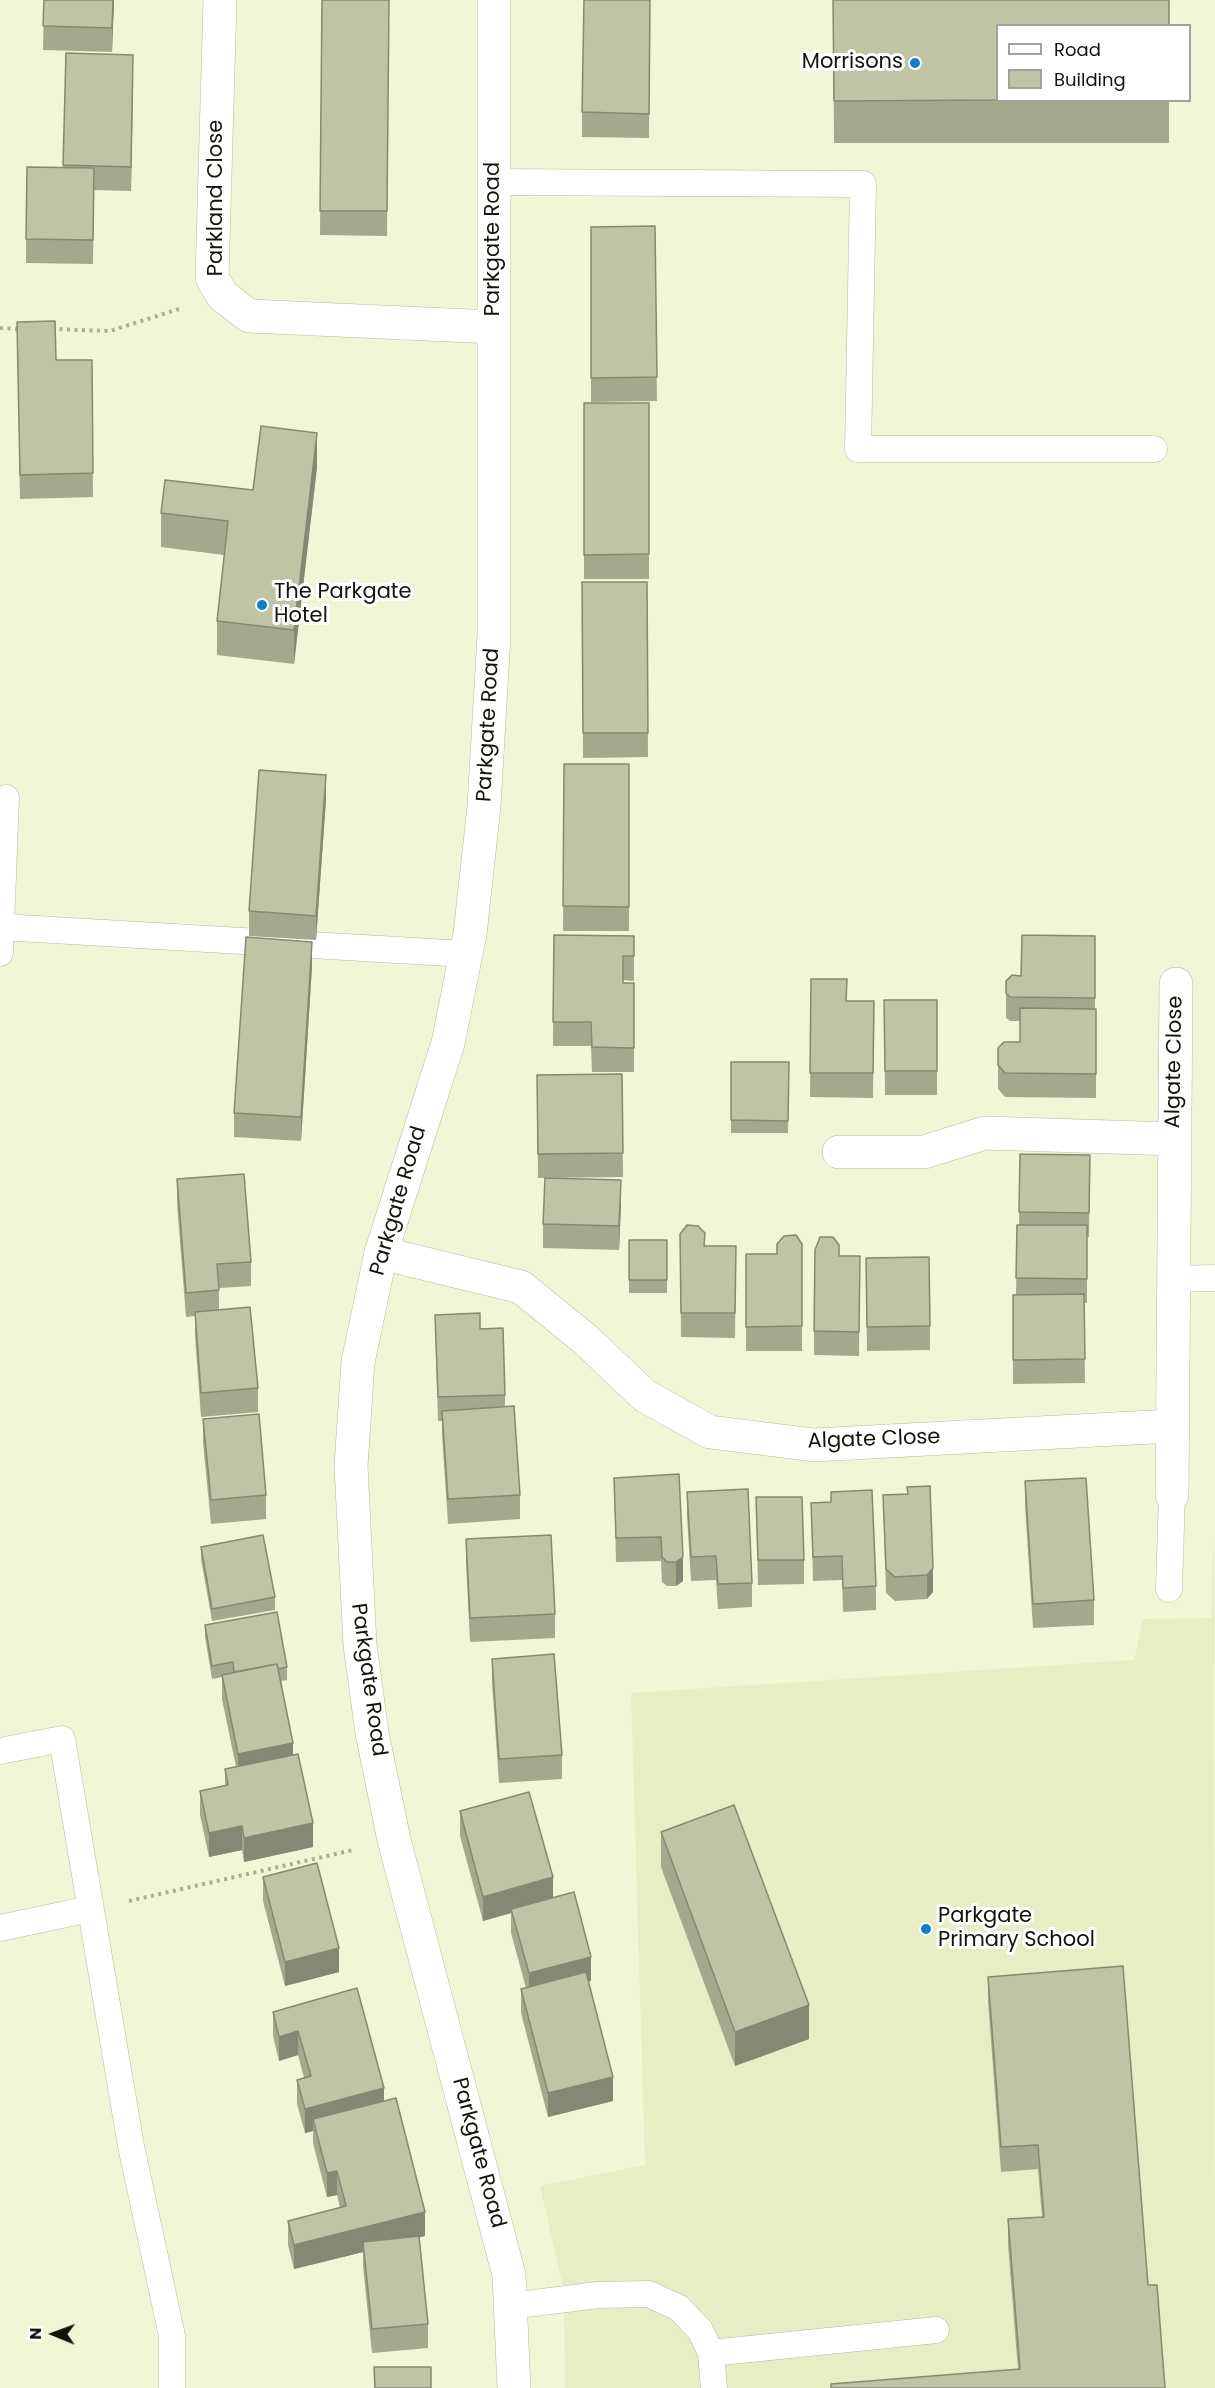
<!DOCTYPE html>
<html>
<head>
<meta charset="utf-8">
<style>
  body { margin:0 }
  #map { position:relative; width:1215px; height:2388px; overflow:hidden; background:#f2f6d6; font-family:Poppins,sans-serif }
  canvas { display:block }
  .legend { position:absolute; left:996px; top:24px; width:195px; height:78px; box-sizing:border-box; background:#fff; border:2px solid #a1a19d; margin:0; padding:8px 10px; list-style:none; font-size:18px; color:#131409 }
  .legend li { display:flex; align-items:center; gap:12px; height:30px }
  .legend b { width:30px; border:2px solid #a1a19d }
  .north { position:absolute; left:24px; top:2304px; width:60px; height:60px; -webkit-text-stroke:4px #fff; paint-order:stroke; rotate:271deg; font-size:16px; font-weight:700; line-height:24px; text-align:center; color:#131409 }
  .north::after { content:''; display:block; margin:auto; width:21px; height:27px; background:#131409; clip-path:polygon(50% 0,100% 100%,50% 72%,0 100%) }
</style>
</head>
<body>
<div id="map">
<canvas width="1215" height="2388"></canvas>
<ul class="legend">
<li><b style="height:8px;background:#fff"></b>Road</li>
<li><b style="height:16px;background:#c0c3a4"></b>Building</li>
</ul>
<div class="north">N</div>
</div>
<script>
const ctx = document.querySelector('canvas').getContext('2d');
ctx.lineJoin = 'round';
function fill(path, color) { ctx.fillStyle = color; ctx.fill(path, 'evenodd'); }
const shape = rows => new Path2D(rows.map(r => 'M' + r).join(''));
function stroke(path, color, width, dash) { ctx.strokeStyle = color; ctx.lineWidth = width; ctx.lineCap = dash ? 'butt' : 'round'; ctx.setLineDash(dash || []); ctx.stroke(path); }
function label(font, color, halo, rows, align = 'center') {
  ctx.font = font + ' Poppins,sans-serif'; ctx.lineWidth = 6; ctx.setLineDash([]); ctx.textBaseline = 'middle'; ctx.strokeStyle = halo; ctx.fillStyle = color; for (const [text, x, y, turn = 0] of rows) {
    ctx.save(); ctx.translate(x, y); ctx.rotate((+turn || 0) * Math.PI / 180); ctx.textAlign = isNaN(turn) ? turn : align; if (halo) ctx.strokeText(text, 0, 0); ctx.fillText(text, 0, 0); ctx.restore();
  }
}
fill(shape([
  [1214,1537,1215,2388,565,2388,564,2291,540,2186,645,2165,631,1693,1134,1660,1143,1619,1211,1618]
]), '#e8edc5');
const lane = shape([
  [494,182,863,184,858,449,1154,449],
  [1,927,466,954],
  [0,953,6,798],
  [1172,1279,1215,1278],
  [1169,1589,1172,1495],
  [0,1751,62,1739,131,2146,172,2336,172,2388],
  [0,1928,90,1909],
  [510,2306,598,2295,649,2294,679,2308,700,2330,711,2353,714,2388],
  [711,2353,936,2330]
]);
const street = shape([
  [220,0,212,278,222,295,249,316,493,327],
  [839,1152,924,1152,985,1133,1174,1139],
  [381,1253,521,1287,585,1339,645,1396,710,1432,814,1445,1171,1426],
  [1172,1495,1176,984]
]);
const secondary = shape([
  [494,0,494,635,484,806,470,934,448,1043,381,1253,358,1362,351,1466,360,1645,372,1733,394,1840,509,2275,514,2388]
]);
stroke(lane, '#b7ba9c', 27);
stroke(street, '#b7ba9c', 34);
stroke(secondary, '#b7ba9c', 34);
stroke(shape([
  [0,328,20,329],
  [52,329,110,331,182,308],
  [129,1901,353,1850]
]), '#abae95', 4, [3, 4.5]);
stroke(lane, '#fff', 26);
stroke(street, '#fff', 33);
stroke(secondary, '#fff', 33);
fill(shape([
  [44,0,114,0,112,52,43,50],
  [322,0,389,0,387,236,320,235],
  [650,0,649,138,582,137,582,112],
  [833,0,1169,100,1169,143,834,143],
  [66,53,133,79,131,191,94,190,93,264,26,263,26,239,63,167],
  [655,226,657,401,591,402,591,227],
  [17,322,56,360,92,360,93,497,20,499],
  [584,403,649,403,649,579,584,579],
  [317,467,294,664,217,655,217,621,224,555,161,547,161,513,253,490],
  [582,582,647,582,648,757,583,758],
  [564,764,629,764,629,931,563,931],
  [326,799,316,940,249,936,249,911],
  [554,935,634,936,634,981,623,980,623,983,634,983,634,1072,592,1072,591,1046,553,1046],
  [1095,936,1095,1009,1096,1009,1096,1098,1005,1097,998,1089,998,1048,1020,1042,1020,1021,1010,1021,1006,1018,1006,981,1021,976],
  [312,966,301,1141,234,1137,234,1113],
  [811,979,847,1001,874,1001,873,1098,810,1097],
  [884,1000,937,1000,937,1095,885,1095],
  [731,1062,789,1062,788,1133,731,1133],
  [622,1074,623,1177,538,1178,537,1075],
  [1020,1154,1090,1155,1089,1237,1087,1237,1087,1303,1084,1303,1085,1383,1013,1384,1013,1295,1016,1295,1017,1225,1019,1225],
  [177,1179,251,1262,251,1286,219,1288,219,1310,258,1388,258,1412,201,1417,195,1336,195,1316,186,1317,177,1203],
  [621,1205,619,1250,543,1248,543,1224],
  [680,1234,705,1246,736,1246,735,1338,681,1337],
  [629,1240,667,1240,667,1293,629,1293],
  [777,1244,802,1244,802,1351,746,1351,746,1254,777,1254],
  [839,1256,860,1256,859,1356,814,1355,814,1331],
  [866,1282,930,1326,930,1350,867,1351],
  [435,1315,480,1329,505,1395,505,1407,520,1495,520,1519,448,1524,442,1435,442,1421,438,1421],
  [203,1419,266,1495,266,1519,211,1524,203,1443],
  [679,1474,683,1581,676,1586,667,1586,662,1582,661,1561,616,1562,614,1478],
  [1025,1481,1094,1600,1094,1625,1033,1628,1025,1506],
  [907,1487,933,1592,927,1599,895,1601,886,1593,883,1495,907,1494],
  [687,1492,752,1583,752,1607,718,1609,716,1580,691,1581,687,1516],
  [831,1492,876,1586,876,1610,843,1612,842,1580,813,1581,811,1503,831,1502],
  [756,1497,804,1560,804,1584,758,1585],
  [466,1539,555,1614,555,1638,470,1642,466,1563],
  [201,1547,275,1597,275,1610,212,1621,201,1559],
  [205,1625,287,1667,287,1680,281,1681,293,1755,313,1847,244,1862,242,1850,209,1857,200,1815,200,1791,225,1785,225,1769,236,1767,222,1699,222,1677,212,1679,205,1637],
  [492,1659,562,1755,562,1779,499,1783,492,1683],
  [460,1811,553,1898,591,1981,588,1981,613,2101,548,2117,521,2013,521,1989,526,1988,511,1933,511,1913,483,1921,460,1836],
  [661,1832,809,2039,735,2066,661,1867],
  [263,1877,339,1972,285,1986,263,1901],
  [988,1977,1148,2285,1165,2388,1018,2370,1008,2244,1008,2219,1042,2217,1038,2169,1001,2172,988,2001],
  [273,2012,384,2101,425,2236,419,2237,428,2324,428,2348,372,2353,363,2266,363,2252,294,2269,288,2245,288,2221,340,2208,337,2195,327,2197,313,2143,313,2131,305,2133,297,2104,297,2080,304,2078,298,2055,279,2061,273,2036]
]), '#a5a88d');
fill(shape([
  [113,0,114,0,112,52,112,28],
  [133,55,133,79,131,191,131,167],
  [317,433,317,467,294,664,294,630],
  [326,775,326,799,316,940,316,916],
  [312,942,312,966,301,1141,301,1117],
  [621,1180,621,1205,619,1250,619,1226],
  [683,1557,683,1581,676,1586,676,1562],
  [933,1568,933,1592,927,1599,927,1575],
  [293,1743,293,1767,238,1779,238,1754],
  [313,1823,313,1847,244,1862,244,1838],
  [242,1826,242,1850,209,1857,209,1833],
  [553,1877,553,1901,511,1909,511,1913,483,1921,483,1897],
  [339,1948,339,1972,285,1986,285,1962],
  [591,1957,591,1981,529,1997,529,1973],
  [809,2005,809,2039,735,2066,735,2032],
  [298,2031,298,2055,279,2061,279,2037],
  [613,2077,613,2101,548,2117,548,2093],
  [384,2088,384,2112,313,2119,313,2131,305,2133,305,2109],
  [337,2171,337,2195,327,2197,327,2173],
  [425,2212,425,2236,364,2251,363,2242,363,2252,294,2269,294,2245]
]), '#868873');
const building = shape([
  [44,0,113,0,112,28,43,26,44,0],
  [322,0,389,0,387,211,320,211,322,0],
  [584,0,650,0,649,114,582,112,584,0],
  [833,0,1169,0,1169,26,998,26,998,100,834,101,833,0],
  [66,53,133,55,131,167,63,165,66,53],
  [27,167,94,168,93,240,26,239,27,167],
  [655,226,657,377,591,378,591,227,655,226],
  [55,321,56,360,92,360,93,473,20,475,17,322,55,321],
  [584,403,649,403,649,554,584,555,584,403],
  [261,426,317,433,294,630,217,621,228,521,161,513,165,480,253,490,261,426],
  [582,582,647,582,648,733,583,733,582,582],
  [564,764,629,764,629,907,563,906,564,764],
  [259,770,326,775,316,916,249,911,259,770],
  [554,935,634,936,634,956,623,956,623,983,634,983,634,1048,592,1047,591,1022,553,1022,554,935],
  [1022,935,1095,936,1095,998,1010,997,1006,993,1006,981,1012,975,1021,976,1022,935],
  [246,937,312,942,301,1117,234,1113,246,937],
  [811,979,847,979,846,1001,874,1001,873,1073,810,1073,811,979],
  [884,1000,937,1000,937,1071,885,1071,884,1000],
  [1020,1008,1096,1009,1096,1074,1005,1073,998,1065,998,1048,1004,1042,1020,1042,1020,1008],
  [731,1062,789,1062,788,1121,731,1120,731,1062],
  [622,1074,623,1153,538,1154,537,1075,622,1074],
  [1020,1154,1090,1155,1089,1213,1019,1212,1020,1154],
  [244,1174,251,1262,217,1264,219,1290,186,1293,177,1179,244,1174],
  [545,1178,621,1180,619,1226,543,1224,545,1178],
  [687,1225,698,1226,705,1233,704,1246,736,1246,735,1313,681,1313,680,1234,687,1225],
  [1017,1225,1087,1225,1087,1279,1016,1278,1017,1225],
  [796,1235,802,1244,802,1326,746,1327,746,1254,777,1254,777,1244,784,1236,796,1235],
  [820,1237,833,1237,839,1245,839,1256,860,1256,859,1332,814,1331,815,1250,820,1237],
  [629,1240,667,1240,667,1280,629,1280,629,1240],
  [929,1257,930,1326,867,1327,866,1258,929,1257],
  [1084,1294,1085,1359,1013,1360,1013,1295,1084,1294],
  [250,1307,258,1388,201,1393,195,1312,250,1307],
  [480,1313,480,1329,503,1328,505,1395,438,1397,435,1315,480,1313],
  [514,1406,520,1495,448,1499,442,1411,514,1406],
  [259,1414,266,1495,211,1500,203,1419,259,1414],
  [679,1474,683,1557,676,1562,667,1562,662,1557,661,1537,616,1538,614,1478,679,1474],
  [1086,1478,1094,1600,1033,1604,1025,1481,1086,1478],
  [930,1486,933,1568,927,1575,895,1577,886,1569,883,1495,908,1494,907,1487,930,1486],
  [748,1489,752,1583,718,1584,716,1556,691,1557,687,1492,748,1489],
  [872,1490,876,1586,843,1588,842,1556,813,1557,811,1503,831,1502,831,1492,872,1490],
  [756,1497,802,1497,804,1560,758,1560,756,1497],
  [263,1535,275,1597,212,1609,201,1547,263,1535],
  [551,1535,555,1614,470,1618,466,1539,551,1535],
  [277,1612,287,1667,278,1669,277,1664,234,1672,233,1662,212,1666,205,1625,277,1612],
  [554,1654,562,1755,499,1759,492,1659,554,1654],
  [277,1664,293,1743,238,1754,222,1675,277,1664],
  [298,1754,313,1823,244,1838,242,1826,209,1833,200,1791,228,1785,225,1769,298,1754],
  [529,1792,553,1877,483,1897,460,1811,529,1792],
  [734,1805,809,2005,735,2032,661,1832,734,1805],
  [317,1863,339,1948,285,1962,263,1877,317,1863],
  [574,1892,591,1957,529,1973,511,1909,574,1892],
  [1123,1966,1148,2285,1157,2285,1165,2388,831,2388,831,2384,1020,2369,1008,2219,1044,2217,1038,2145,1001,2147,988,1977,1123,1966],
  [586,1972,613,2077,548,2093,521,1989,586,1972],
  [357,1988,384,2088,305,2109,297,2080,311,2076,298,2031,279,2037,273,2012,357,1988],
  [396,2098,425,2212,294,2245,288,2221,346,2206,337,2171,327,2173,313,2119,396,2098],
  [419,2236,428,2324,372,2329,363,2242,419,2236],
  [374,2367,431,2367,431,2388,375,2388,374,2367]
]);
fill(building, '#c0c3a4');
stroke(building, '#868873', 1.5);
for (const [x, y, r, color] of [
  [915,63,6,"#117ec8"],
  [262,605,6,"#117ec8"],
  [926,1929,6,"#117ec8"]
]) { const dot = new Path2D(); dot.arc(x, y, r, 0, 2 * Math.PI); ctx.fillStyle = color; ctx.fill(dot); stroke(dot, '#fff', 2); }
label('21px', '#131409', '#fff', [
  ["Morrisons",903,63,"right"],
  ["The Parkgate",274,593],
  ["Hotel",274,617],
  ["Parkgate",938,1917],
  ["Primary School",938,1941]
], 'left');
label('21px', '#131409', '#fff', [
  ["Parkland Close",217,198,-90],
  ["Parkgate Road",494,239,-90],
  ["Parkgate Road",489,725,-87],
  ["Algate Close",1175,1062,-89],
  ["Parkgate Road",399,1201,-74],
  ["Algate Close",874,1440,-2],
  ["Parkgate Road",368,1680,82],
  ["Parkgate Road",478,2153,75]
]);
</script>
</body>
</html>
